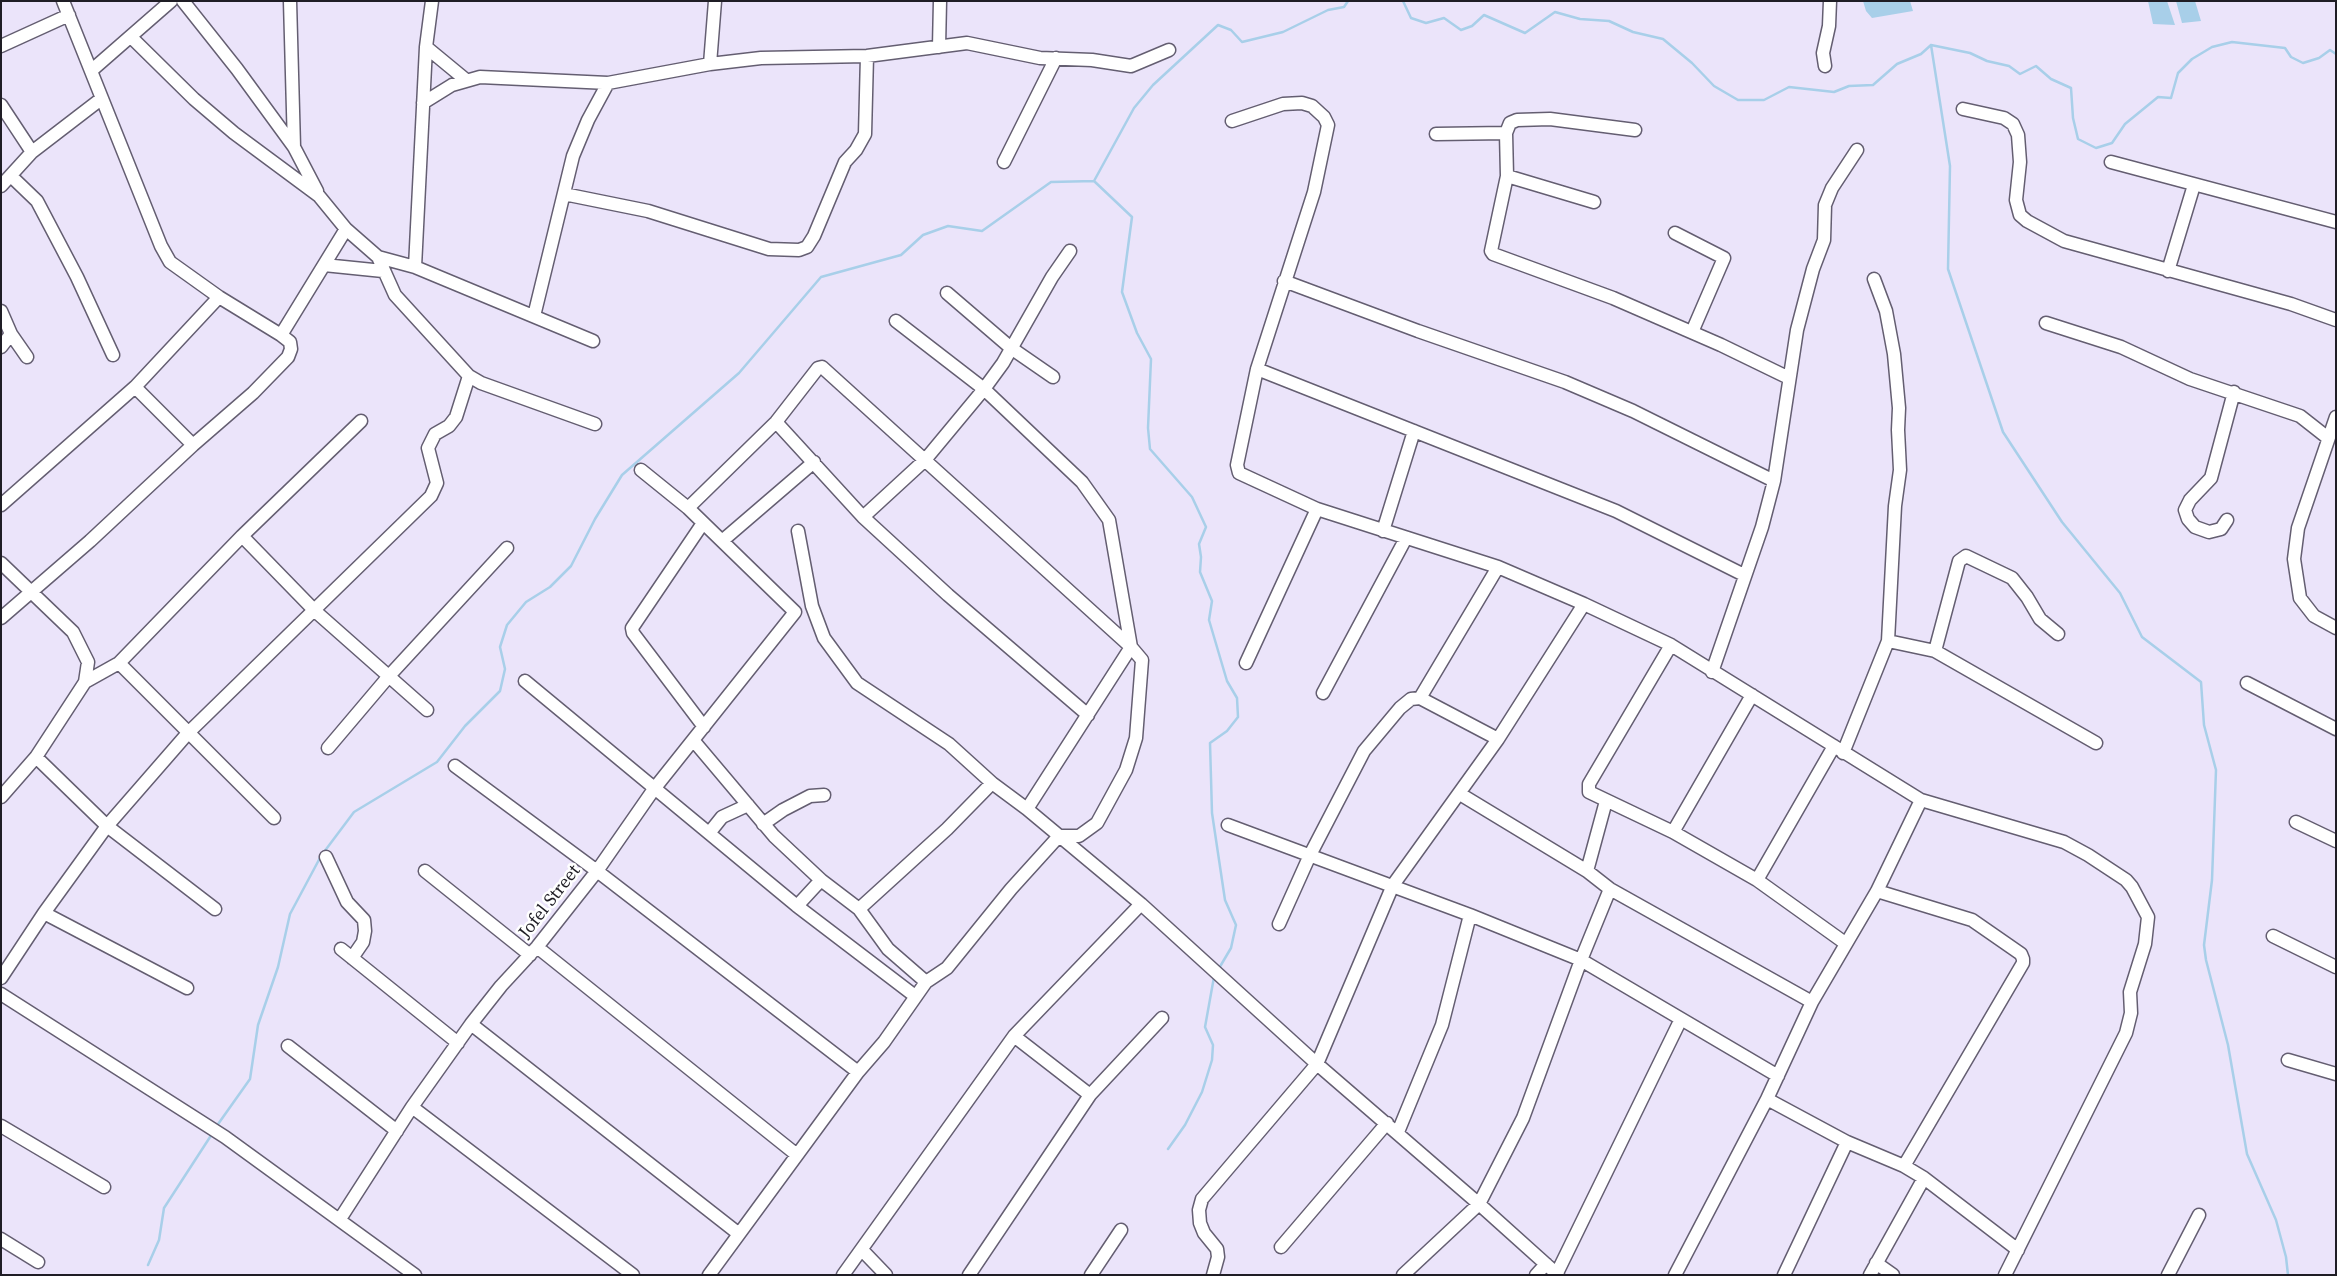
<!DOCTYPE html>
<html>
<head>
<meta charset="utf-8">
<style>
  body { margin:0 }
  #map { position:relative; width:2337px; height:1276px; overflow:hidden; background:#ebe4fa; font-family:"Source Serif 4",serif }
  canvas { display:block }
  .frame { position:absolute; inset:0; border:2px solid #1f1d25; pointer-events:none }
</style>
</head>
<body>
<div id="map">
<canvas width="2337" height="1276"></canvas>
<div class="frame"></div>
</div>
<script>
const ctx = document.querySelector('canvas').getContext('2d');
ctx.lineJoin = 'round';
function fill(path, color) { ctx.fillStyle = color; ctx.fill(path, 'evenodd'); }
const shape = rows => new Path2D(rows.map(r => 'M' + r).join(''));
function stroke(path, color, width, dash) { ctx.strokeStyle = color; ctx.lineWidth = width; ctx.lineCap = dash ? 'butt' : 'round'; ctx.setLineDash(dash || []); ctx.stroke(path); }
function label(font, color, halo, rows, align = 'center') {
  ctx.font = font + ' "Source Serif 4",serif'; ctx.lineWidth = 5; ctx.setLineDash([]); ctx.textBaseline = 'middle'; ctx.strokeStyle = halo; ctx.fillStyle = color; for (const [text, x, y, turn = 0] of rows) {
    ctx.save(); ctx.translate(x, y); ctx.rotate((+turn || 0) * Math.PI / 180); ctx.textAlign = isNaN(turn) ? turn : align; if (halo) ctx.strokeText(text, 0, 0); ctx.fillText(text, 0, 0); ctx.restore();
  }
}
fill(shape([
  [1863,1,1910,1,1913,11,1872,18,1866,11],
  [2148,1,2167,1,2175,25,2153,24],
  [2176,1,2195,1,2201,21,2182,23]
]), '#a8cfe9');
stroke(shape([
  [1403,1,1411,18,1426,23,1444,18,1461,30,1472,26,1484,15,1525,33,1555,12,1580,19,1609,21,1633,32,1663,39,1692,63,1714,86,1738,100,1764,100,1789,87,1834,92,1849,86,1873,85,1897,64,1921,54,1931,45,1970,53,1987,61,2009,66,2020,74,2036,66,2051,79,2071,88,2073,118,2078,139,2096,148,2112,143,2125,124,2158,97,2171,98,2178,73,2192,59,2212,47,2232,42,2285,48,2291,57,2303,63,2319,58,2330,50,2336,54],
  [1931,45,1950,166,1948,269,2003,432,2062,522,2120,593,2142,637,2201,682,2204,725,2216,770,2212,880,2204,945,2206,960,2228,1045,2247,1154,2276,1220,2286,1257,2288,1275],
  [1094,181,1134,108,1153,85,1218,25,1231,30,1242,42,1283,32,1328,10,1344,7,1348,1],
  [324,852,354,812,437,762,465,726,500,691,505,669,500,647,507,625,526,602,550,587,571,566,595,519,622,475,739,373,821,277,901,255,923,235,948,226,982,231,1051,182,1094,181,1132,217,1122,292,1137,333,1151,359,1148,428,1150,449,1192,497,1206,527,1199,544,1201,557,1200,572,1212,601,1209,620,1227,681,1237,698,1238,717,1227,731,1210,743,1212,813,1225,900,1236,925,1231,948,1218,970],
  [216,1127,250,1079,258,1025,278,967,290,914,321,856],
  [1168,1149,1185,1125,1202,1092,1212,1060,1213,1045,1205,1027,1214,977],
  [148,1265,159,1240,164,1208,212,1134]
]), '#a8cfe9', 2.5);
const minor = shape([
  [183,1,237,69,294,147,317,191],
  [290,1,294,147],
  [132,38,194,99,234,133,319,196,346,229,378,257,415,267,593,341],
  [1,46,69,15],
  [426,47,466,80],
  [939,47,940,1],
  [710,64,715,1],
  [1825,66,1823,53,1829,26,1830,1],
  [92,70,171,1],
  [423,103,452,85,480,77,608,83],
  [1,105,32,152],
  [1963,109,2004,118,2013,124,2018,135,2020,162,2016,200,2020,215,2027,221,2064,241,2291,304,2336,320],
  [1232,121,1283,104,1302,103,1312,106,1324,117,1328,125,1314,192,1257,369,1237,465,1239,473,1317,509,1498,567,1584,604,1671,645,1921,800,2064,842,2088,855,2126,880,2132,887,2148,917,2145,944,2130,992,2131,1013,2126,1033,2005,1275],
  [1635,130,1550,119,1517,120,1510,123,1506,133,1507,176,1491,251,1493,254,1613,298,1721,345,1789,378],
  [1436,134,1506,133],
  [1004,162,1056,58],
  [2111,162,2336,222],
  [1507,176,1594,202],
  [12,177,37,201,77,277,113,355],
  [1,186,32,152,101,99],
  [564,194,648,211,769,249,799,250,807,247,814,236,845,162,856,150,865,134,867,56],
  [1675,233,1724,258,1692,332],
  [378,257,395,295,469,376,481,383,595,424],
  [324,265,383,271],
  [415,267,426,47,432,1],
  [2168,271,2194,185],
  [1284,281,1418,331,1565,382,1633,411,1774,481],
  [947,293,1011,348,1053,377],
  [1,311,11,334,27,357],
  [534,316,573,156,588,120,608,83,710,64,761,58,867,56,967,43,1040,58,1092,60,1131,66,1169,50],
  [896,321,984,389,1082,482,1109,520,1131,647,1027,809],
  [2046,323,2121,347,2190,379,2300,416,2328,438],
  [281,335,346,229],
  [1,347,11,334],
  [1257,369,1616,511,1744,575],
  [135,387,193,445],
  [2336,417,2298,528,2294,559,2300,598,2314,616,2336,628],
  [776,422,863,517,948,595,1088,715],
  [1,505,135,387,219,297],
  [688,508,776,422,818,368,822,367,1131,647,1142,660,1136,738,1126,770,1097,823,1079,836,1059,836,1011,889,947,968,926,982,884,1042,858,1072,709,1275],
  [863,517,925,460,984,389,1003,363,1052,277,1070,251],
  [2227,520,2221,529,2209,532,2195,527,2188,519,2185,510,2190,500,2211,478,2234,392],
  [703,523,632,628,633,633,704,727],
  [798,531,812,606,824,638,857,683,949,744,992,783,1027,809,1141,904,1317,1064,1479,1204,1558,1275],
  [1383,531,1414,431],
  [242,536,315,611,427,710],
  [722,541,814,462],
  [1,563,73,632,88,662,85,682],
  [1,618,90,541,193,445,253,393,288,357,291,349,290,342,281,335,219,297,170,262,161,246,63,1],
  [1888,641,1935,651,2096,743],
  [1671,645,1589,784,1589,792,1673,832,1757,880,1845,943],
  [1935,651,1959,561,1966,556,2012,578,2027,597,2040,619,2058,634],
  [119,663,274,818],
  [1246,663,1317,509],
  [1712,672,1762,527,1774,481,1797,330,1813,269,1824,240,1825,205,1832,188,1857,150],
  [525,681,797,906,915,996],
  [2247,683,2336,729],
  [1323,693,1406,538],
  [1420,698,1498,567],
  [693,740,774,836,821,880],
  [328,748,389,676,507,548],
  [1843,753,1888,641,1895,506,1900,470,1898,430,1899,408,1894,354,1886,311,1874,279],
  [36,757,107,826,215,909],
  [455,766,597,871,858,1072],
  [1460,794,1587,871,1610,889,1812,1002],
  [1,797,36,757,85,682,119,663,242,536,361,421],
  [2296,822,2336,841],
  [763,824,783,810,810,796,824,795],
  [1228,825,1470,915,1581,960,1778,1076],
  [710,832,722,817,748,805],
  [1673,832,1752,695],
  [326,857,347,902,364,920,365,931,363,942,352,958],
  [425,871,530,955],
  [1587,871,1606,801],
  [1757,880,1834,746],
  [1877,891,1972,920,2021,954,2023,959,2023,963,1904,1166],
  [797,906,821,880,859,909],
  [44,913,187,988],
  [1279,924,1310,855,1364,751,1400,708,1411,699,1420,698,1498,739],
  [2273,936,2336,967],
  [537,947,797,1155],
  [341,949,458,1043],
  [1,978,44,913,107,826,188,733,431,496,437,483,428,448,435,434,449,426,456,417,469,376],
  [926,982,888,949,859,909,947,829,992,783],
  [1,994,225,1137,415,1275],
  [471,1024,739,1234],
  [1014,1036,1090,1095],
  [288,1046,397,1131],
  [2288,1060,2336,1074],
  [1767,1099,1847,1142,1904,1166,1924,1178,2018,1250],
  [412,1107,633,1275],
  [1,1126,104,1187],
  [1398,1132,1442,1025,1470,915],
  [340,1219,412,1107,471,1024,501,986,537,947,597,871,654,789,795,612,688,508,641,470],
  [1,1239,38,1262],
  [1281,1247,1387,1123],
  [862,1250,886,1275],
  [1876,1263,1893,1275],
  [1557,1273,1681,1019],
  [843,1275,1014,1036,1141,904],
  [969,1275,1090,1095,1162,1018],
  [1091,1275,1121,1230],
  [1213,1275,1218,1257,1217,1249,1204,1233,1200,1223,1199,1210,1202,1199,1317,1064,1393,885,1498,739,1584,604],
  [1403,1275,1479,1204,1523,1118,1581,960,1610,889],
  [1536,1275,1546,1264],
  [1675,1275,1767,1099,1812,1002,1877,891,1921,800],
  [1784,1275,1847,1142],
  [1870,1275,1924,1178],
  [2168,1275,2199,1215]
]);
stroke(minor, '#645e71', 15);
stroke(minor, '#fff', 12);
label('18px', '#1f1d25', '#fff', [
  ["Jofel Street",550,902,-52]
]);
</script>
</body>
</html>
